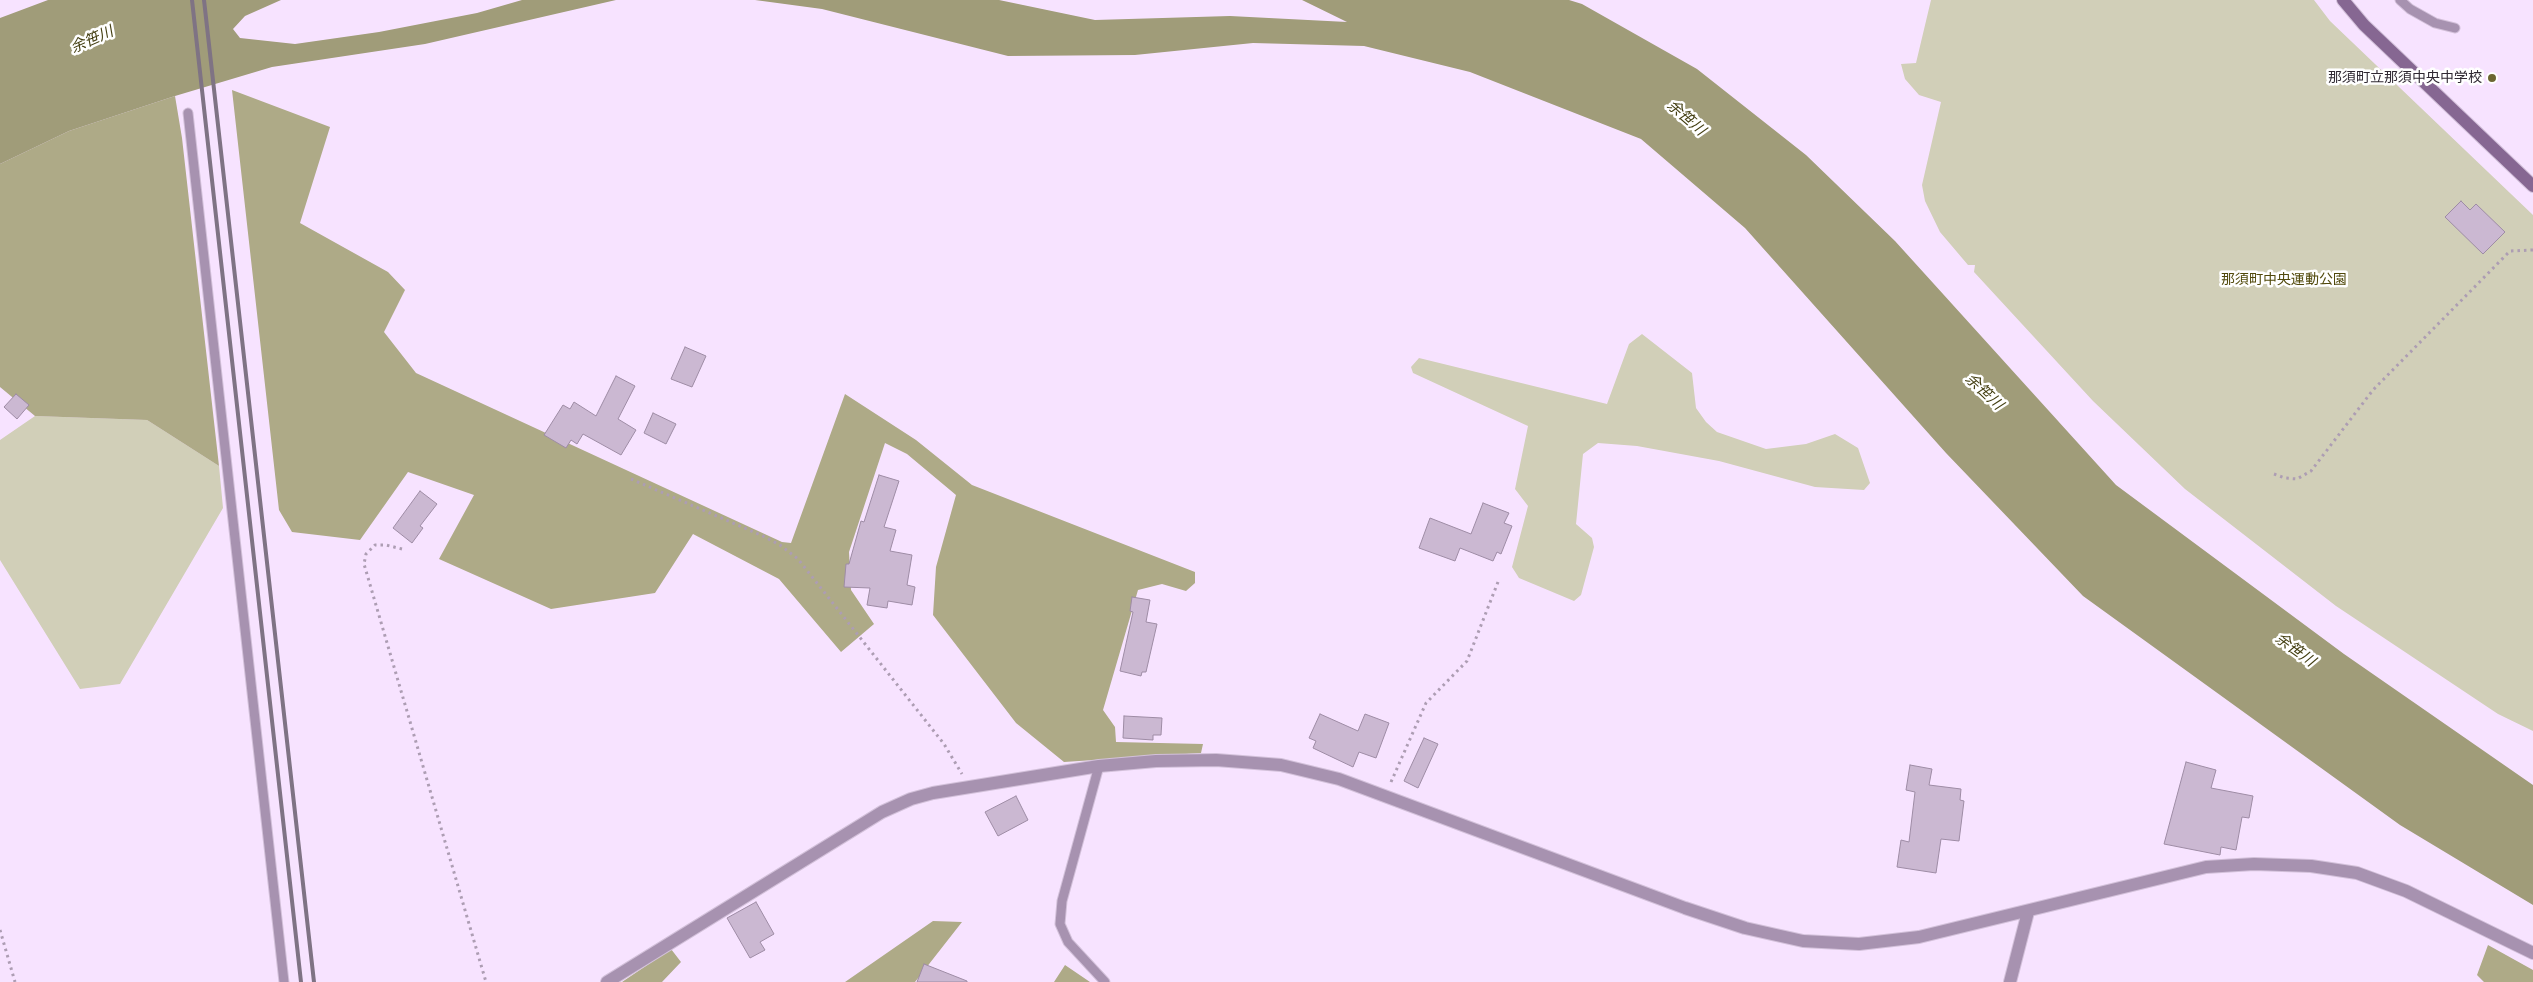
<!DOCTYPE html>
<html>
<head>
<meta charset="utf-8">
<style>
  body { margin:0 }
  canvas { display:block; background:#f7e3ff }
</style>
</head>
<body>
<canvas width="2533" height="982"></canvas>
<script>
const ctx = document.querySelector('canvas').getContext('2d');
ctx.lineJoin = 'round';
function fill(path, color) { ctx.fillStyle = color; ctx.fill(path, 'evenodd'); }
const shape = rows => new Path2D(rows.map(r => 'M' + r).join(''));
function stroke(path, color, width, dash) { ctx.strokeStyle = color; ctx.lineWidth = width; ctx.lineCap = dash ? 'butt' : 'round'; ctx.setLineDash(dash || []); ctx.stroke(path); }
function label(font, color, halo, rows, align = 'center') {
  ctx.font = font + ' "IBM Plex Sans","Noto Sans JP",sans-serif'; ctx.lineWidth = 5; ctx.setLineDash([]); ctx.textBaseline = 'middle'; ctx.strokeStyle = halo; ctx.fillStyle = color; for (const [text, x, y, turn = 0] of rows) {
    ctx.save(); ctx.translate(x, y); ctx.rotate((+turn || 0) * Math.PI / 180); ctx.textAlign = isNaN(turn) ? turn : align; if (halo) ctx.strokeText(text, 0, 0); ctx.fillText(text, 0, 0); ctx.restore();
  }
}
fill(shape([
  [1931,0,2314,0,2330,21,2533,215,2533,731,2498,714,2336,606,2185,489,2093,401,1974,272,1975,265,1968,265,1940,232,1925,201,1922,185,1941,102,1919,95,1905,79,1901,64,1916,63],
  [1642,334,1692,373,1696,408,1706,422,1717,432,1766,449,1806,444,1835,434,1858,448,1870,483,1864,490,1815,487,1719,461,1637,446,1598,443,1583,454,1576,524,1592,538,1594,547,1581,595,1574,601,1519,578,1512,567,1528,506,1515,489,1528,426,1413,373,1411,367,1419,358,1607,404,1629,344],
  [35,416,147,420,219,466,223,508,120,684,80,689,0,560,0,440]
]), '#d1cfb8');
fill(shape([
  [232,90,330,127,300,223,388,272,405,290,384,332,416,373,782,542,791,543,845,394,916,440,972,485,1195,572,1195,583,1186,591,1162,584,1138,590,1103,710,1115,727,1116,742,1203,744,1201,753,1064,762,1016,723,933,615,936,567,956,495,907,454,885,443,849,552,851,590,874,624,841,652,779,579,693,534,655,593,551,609,439,559,474,495,408,472,360,540,292,532,279,510],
  [175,96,182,138,219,466,147,420,35,416,0,387,0,164,69,131],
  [933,921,962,922,915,982,845,982],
  [2488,945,2533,970,2533,982,2484,982,2477,975],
  [671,949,681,962,662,982,622,982],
  [1065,965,1090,982,1054,982]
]), '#aeaa87');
fill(shape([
  [48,0,281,0,245,16,233,29,240,38,295,44,379,32,477,13,522,0,616,0,425,44,272,67,175,96,69,131,0,164,0,18],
  [755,0,999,0,1095,20,1230,16,1347,22,1302,0,1569,0,1582,4,1697,69,1806,155,1895,241,2116,485,2344,654,2533,785,2533,905,2400,825,2083,596,1946,453,1745,228,1641,139,1470,72,1364,46,1253,43,1135,55,1008,56,822,9]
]), '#a09c79');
const building = shape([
  [2461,201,2470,210,2476,204,2505,232,2483,254,2445,217,2461,201],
  [685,347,706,356,692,387,671,379,685,347],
  [616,376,635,386,618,419,636,430,621,455,583,434,577,444,571,440,566,448,544,435,563,405,570,409,574,402,596,416,616,376],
  [16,394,29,405,17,419,4,407,16,394],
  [653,413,676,424,666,444,644,433,653,413],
  [879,475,899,481,884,527,896,530,890,551,912,555,907,585,915,587,912,605,888,601,887,608,867,605,870,588,844,587,846,564,849,564,861,521,864,522,879,475],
  [420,491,437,504,420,526,423,528,412,543,393,528,420,491],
  [1483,503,1509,513,1504,523,1512,526,1501,554,1497,552,1493,561,1460,548,1455,561,1419,548,1430,518,1471,534,1483,503],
  [1132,597,1150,600,1146,622,1157,624,1146,672,1142,672,1141,676,1120,671,1133,612,1130,611,1132,597],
  [1320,714,1358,731,1365,714,1389,723,1376,758,1359,752,1353,767,1313,748,1316,741,1309,738,1320,714],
  [1124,716,1162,718,1161,735,1153,735,1153,740,1123,738,1124,716],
  [1424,738,1438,744,1418,788,1404,781,1424,738],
  [2186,762,2216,770,2211,788,2253,796,2249,818,2242,817,2236,850,2221,847,2220,855,2164,844,2186,762],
  [1910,765,1932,769,1929,785,1961,789,1960,800,1964,801,1959,841,1941,839,1936,873,1897,867,1901,840,1909,842,1915,792,1906,790,1910,765],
  [1016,796,1028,820,998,836,985,812,1016,796],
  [756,902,774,934,760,942,765,950,750,958,727,918,756,902],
  [924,964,967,981,967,982,917,982,924,964]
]);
fill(building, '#cbb8d2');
stroke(building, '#9e8ca5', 1);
const lane = shape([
  [2400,0,2410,9,2435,23,2455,28],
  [188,113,284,982],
  [1099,766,1062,901,1060,924,1068,942,1105,982]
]);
const street = shape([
  [607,982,882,812,911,799,933,793,1099,766,1156,761,1216,760,1281,765,1339,779,1685,908,1745,928,1803,941,1859,944,1919,937,2206,867,2254,864,2311,866,2357,873,2406,891,2533,953],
  [2010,982,2028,912]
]);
const secondary = shape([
  [2343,0,2364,25,2533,186]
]);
stroke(lane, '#d3c1da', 11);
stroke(street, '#d3c1da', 14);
stroke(secondary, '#d3c1da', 14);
stroke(shape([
  [2274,474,2285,478,2297,479,2311,471,2373,390,2510,251,2533,250],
  [631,479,763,536,780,545,798,559,944,744,962,774],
  [402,549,386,545,375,545,366,554,364,564,486,982],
  [1391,782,1426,703,1467,661,1498,582],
  [0,930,15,982]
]), '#ad9db3', 3, [2.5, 4]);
stroke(lane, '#a792b0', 9);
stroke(street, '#a792b0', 12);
stroke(secondary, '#866792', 12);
stroke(shape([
  [192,0,301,982],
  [204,0,314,982]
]), '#7f7384', 4);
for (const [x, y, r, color] of [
  [2492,78,5,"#6c6632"]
]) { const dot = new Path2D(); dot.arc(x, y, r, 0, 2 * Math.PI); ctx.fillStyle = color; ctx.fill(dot); stroke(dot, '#fff', 2); }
label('14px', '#2f2832', '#fff', [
  ["那須町立那須中央中学校",2482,78]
], 'right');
label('14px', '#51490b', '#fff', [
  ["那須町中央運動公園",2284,280]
]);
label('italic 15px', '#433e11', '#fff', [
  ["余笹川",92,40,-24],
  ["余笹川",1686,118,41],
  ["余笹川",1984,392,43],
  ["余笹川",2295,650,36]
]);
</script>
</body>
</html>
